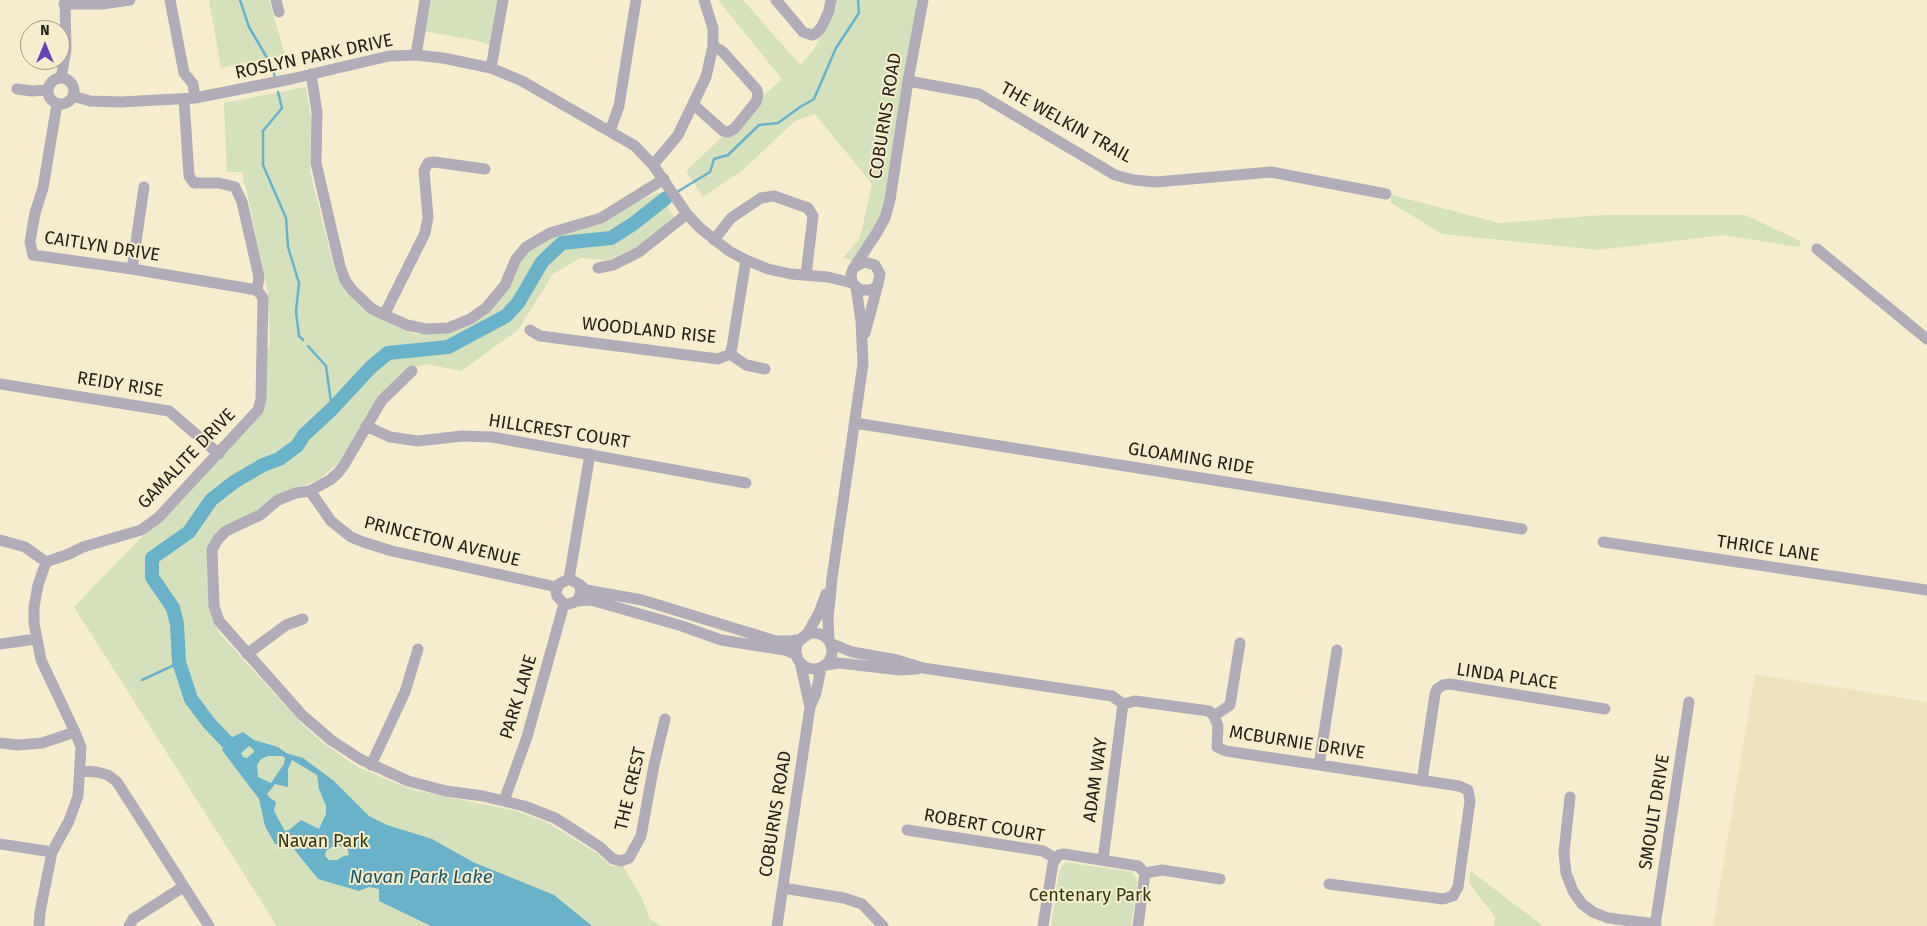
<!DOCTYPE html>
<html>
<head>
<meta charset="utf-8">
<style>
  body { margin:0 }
  #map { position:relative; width:1927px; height:926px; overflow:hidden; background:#f6edce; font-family:"Fira Sans",sans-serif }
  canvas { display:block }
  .north { position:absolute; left:20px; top:20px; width:50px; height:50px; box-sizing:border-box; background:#f6edce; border:1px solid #a29b84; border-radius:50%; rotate:0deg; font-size:14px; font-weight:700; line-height:20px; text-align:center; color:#242116 }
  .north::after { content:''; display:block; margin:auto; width:18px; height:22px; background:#6344bc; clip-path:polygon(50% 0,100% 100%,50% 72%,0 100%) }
</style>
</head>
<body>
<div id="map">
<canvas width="1927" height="926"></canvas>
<div class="north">N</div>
</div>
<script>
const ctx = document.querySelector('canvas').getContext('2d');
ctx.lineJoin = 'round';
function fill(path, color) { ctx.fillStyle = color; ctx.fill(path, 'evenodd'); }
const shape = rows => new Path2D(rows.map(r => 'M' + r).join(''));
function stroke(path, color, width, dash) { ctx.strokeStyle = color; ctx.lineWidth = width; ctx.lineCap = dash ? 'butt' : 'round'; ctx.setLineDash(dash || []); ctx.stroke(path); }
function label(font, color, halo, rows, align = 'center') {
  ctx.font = font + ' "Fira Sans",sans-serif'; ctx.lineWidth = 4; ctx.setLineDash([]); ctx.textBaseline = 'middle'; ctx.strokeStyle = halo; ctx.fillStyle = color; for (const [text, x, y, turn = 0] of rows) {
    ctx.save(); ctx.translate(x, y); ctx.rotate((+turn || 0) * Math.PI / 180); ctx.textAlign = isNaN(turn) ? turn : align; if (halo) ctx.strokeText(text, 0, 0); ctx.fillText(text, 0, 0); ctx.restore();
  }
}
fill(shape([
  [1755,674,1927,702,1927,926,1713,926]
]), '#ede2bc');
fill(shape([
  [209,0,269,0,285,55,221,68],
  [429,0,500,0,493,46,474,40,423,31],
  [718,0,743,0,800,65,813,51,837,5,836,0,917,0,889,203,856,262,843,258,860,238,872,184,815,114,795,121,744,169,703,197,686,171,721,138,736,131,763,96,782,79],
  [306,87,311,118,310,172,335,272,345,290,364,309,382,320,415,334,441,334,479,317,528,251,546,239,585,228,612,218,633,204,659,192,674,217,646,242,609,260,580,258,553,274,518,330,461,371,426,364,410,368,377,398,339,462,319,480,281,493,258,510,218,531,212,539,207,549,211,613,215,624,220,634,242,658,303,725,326,745,356,766,390,781,414,790,516,811,546,822,597,853,611,866,623,866,642,898,650,919,661,926,277,926,74,607,262,413,267,346,270,346,268,293,246,188,243,181,243,172,227,172,224,103],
  [1392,195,1499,223,1603,215,1745,215,1801,241,1799,247,1723,235,1598,250,1442,234,1390,202],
  [1065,862,1132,872,1138,881,1131,926,1051,926,1059,871],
  [1471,871,1543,926,1494,926,1495,917,1469,883]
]), '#d5e0bc');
fill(shape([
  [243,732,254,740,278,747,286,753,303,758,334,781,369,816,387,825,432,839,473,862,554,895,592,926,431,926,379,901,379,889,369,887,359,891,318,879,293,848,275,844,265,826,259,799,222,750,228,739],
  [249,746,254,750,254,752,247,758,243,757,241,753],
  [268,756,282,756,285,758,284,764,271,783,258,777,257,765,261,759],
  [292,760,317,775,319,789,326,806,326,814,319,829,301,820,289,830,285,831,274,811,276,802,270,798,267,794,275,784,288,787,288,769],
  [336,844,342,847,347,847,349,855,344,856,337,860,329,860,325,856,326,851]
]), '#69b2ca');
stroke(shape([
  [240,0,249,27,273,68,275,78],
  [278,92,282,108,263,131,263,165,286,218,288,247,299,283,296,312,299,336,303,340],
  [677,192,710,172,714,159,728,155,759,125,778,123,800,107,814,99,836,48,859,13,858,0],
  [308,346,326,366,332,409],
  [142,680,172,666,180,666]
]), '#69b2ca', 2.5);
stroke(shape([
  [227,742,209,723,191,699,179,662,177,624,173,608,152,577,152,558,189,532,211,500,234,482,263,465,279,459,297,446,304,435,332,409,371,367,388,353,448,347,506,316,518,303,542,262,562,243,611,238,633,224,666,198]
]), '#69b2ca', 14);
stroke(shape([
  [170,0,184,73,193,84,195,98],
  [276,0,279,12],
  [776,0,803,32,812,35,815,34,821,28,829,11,831,0],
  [64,4,102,4,130,0],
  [416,55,425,0],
  [491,68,503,0],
  [311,74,317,112,316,163,340,266,345,280,352,290,372,309,407,325,426,329,448,328,470,319,486,308,505,285,516,259,526,247,550,233,601,218,664,179],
  '48 91a13 13 0 1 1 26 0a13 13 0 1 1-26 0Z',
  [61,78,66,50,65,0],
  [908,81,979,94,1115,175,1134,180,1156,182,1271,172,1386,194],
  [17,89,32,91,47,90],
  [73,96,90,101,121,102,195,98,291,79,389,56,416,55,443,58,491,68,522,81,635,146,653,165,687,214,700,228,729,251,746,260,768,269,791,274,828,277,852,283],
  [184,99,189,176,194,183,219,183,235,187,242,202,259,277,257,290],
  [57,104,43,188,35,213,30,242,33,255,132,269,257,290],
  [694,105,723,131,728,132,734,129,756,102,758,95,757,90,722,51,713,46],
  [610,131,619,106,636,0],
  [653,165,678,135,706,77,713,46,713,28,704,0],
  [714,240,731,218,761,198,774,196,808,208,813,216,806,275],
  [1817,249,1927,339],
  [855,267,864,262,875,265,880,274,878,284,875,288,870,290,860,290,852,283,851,274,853,269,876,234,885,218,890,200,908,81,923,0],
  [598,268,613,265,639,252,687,214],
  [132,269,144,187],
  [384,315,425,233,428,217,424,171,428,163,434,162,485,169],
  [530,330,540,336,718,359,730,354,732,347,746,260],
  [865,333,878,284],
  [730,354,746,365,765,369],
  [412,371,382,400,344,465,338,473,330,480,310,491,296,493,278,500,260,515,226,531,218,539,212,550,214,606,219,621,302,715,331,740,360,759,408,781,446,791,483,796,524,806,555,818,580,834,600,847,613,859,621,861,629,858,641,836,654,765,665,719],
  [0,384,169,411,219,454],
  [855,423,1522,529],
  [366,426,390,437,418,441,462,436,492,437,746,483],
  [310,491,331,521,351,537,363,542,392,551,557,587],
  [0,540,25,547,46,562],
  [1603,542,1927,590],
  [569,579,590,454],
  [579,584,586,590,642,600,776,641,791,641,802,639],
  [577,601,581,593,579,584,569,579,559,584,556,592,557,596,564,604,569,604,577,601,591,600,682,626,721,640,785,650,797,655],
  '796 651a18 18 0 1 1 36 0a18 18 0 1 1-36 0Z',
  [806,636,819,613,826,594],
  [829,641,828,620,832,578,863,364,861,321,856,287],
  [830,643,852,652,897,660,923,668,1112,696,1123,704],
  [0,644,36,639],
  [247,654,286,625,303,619],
  [800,662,810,707],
  [826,665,839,663,900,670,917,669],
  [1123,704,1135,701,1209,711,1214,716,1218,726,1217,747,1226,751,1459,786,1468,790,1470,801,1458,887,1453,896,1443,899,1329,884],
  [1214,716,1230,705,1240,643],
  [0,743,18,745,42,743,75,732],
  [371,765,405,692,418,649],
  [1319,765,1337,650],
  [81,771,97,772,108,775,117,782,209,926],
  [1422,781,1435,694,1437,689,1443,685,1450,684,1605,709],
  [1570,797,1564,852,1566,873,1573,891,1582,904,1593,912,1608,918,1656,924],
  [504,801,527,737,564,604],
  [907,830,1043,851,1055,858],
  [0,844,52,852],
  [1103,860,1123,704],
  [1145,873,1162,870,1220,879],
  [783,888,844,898,862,904,883,926],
  [39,926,40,912,52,852,69,821,78,796,81,747,75,732,41,660,34,623,34,607,38,585,46,562,69,554,83,547,141,530,158,518,258,410,261,399,263,298,257,290],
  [129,926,133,919,183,887],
  [777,926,810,707,816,693,821,668],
  [1043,926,1053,863,1059,855,1064,854,1138,866,1145,873,1138,926],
  [1655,926,1689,702]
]), '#b2acb8', 11);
label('18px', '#242116', '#f6edce', [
  ["ROSLYN PARK DRIVE",314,57,-12],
  ["COBURNS ROAD",886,116,-81],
  ["THE WELKIN TRAIL",1066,123,29],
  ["CAITLYN DRIVE",102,247,9],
  ["WOODLAND RISE",649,331,6],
  ["REIDY RISE",120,385,9],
  ["HILLCREST COURT",559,432,9],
  ["GAMALITE DRIVE",187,459,-46],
  ["GLOAMING RIDE",1191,459,9],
  ["PRINCETON AVENUE",442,542,14],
  ["THRICE LANE",1768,549,8],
  ["LINDA PLACE",1507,677,8],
  ["PARK LANE",519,697,-73],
  ["MCBURNIE DRIVE",1297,743,9],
  ["ADAM WAY",1096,780,-82],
  ["THE CREST",631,789,-77],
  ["SMOULT DRIVE",1655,812,-81],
  ["COBURNS ROAD",776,814,-81],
  ["ROBERT COURT",984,826,10]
]);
label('18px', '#30390d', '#f6edce', [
  ["Navan Park",323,842],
  ["Centenary Park",1090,896]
]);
label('italic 19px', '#1a5667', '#f6edce', [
  ["Navan Park Lake",421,878]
]);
</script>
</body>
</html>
